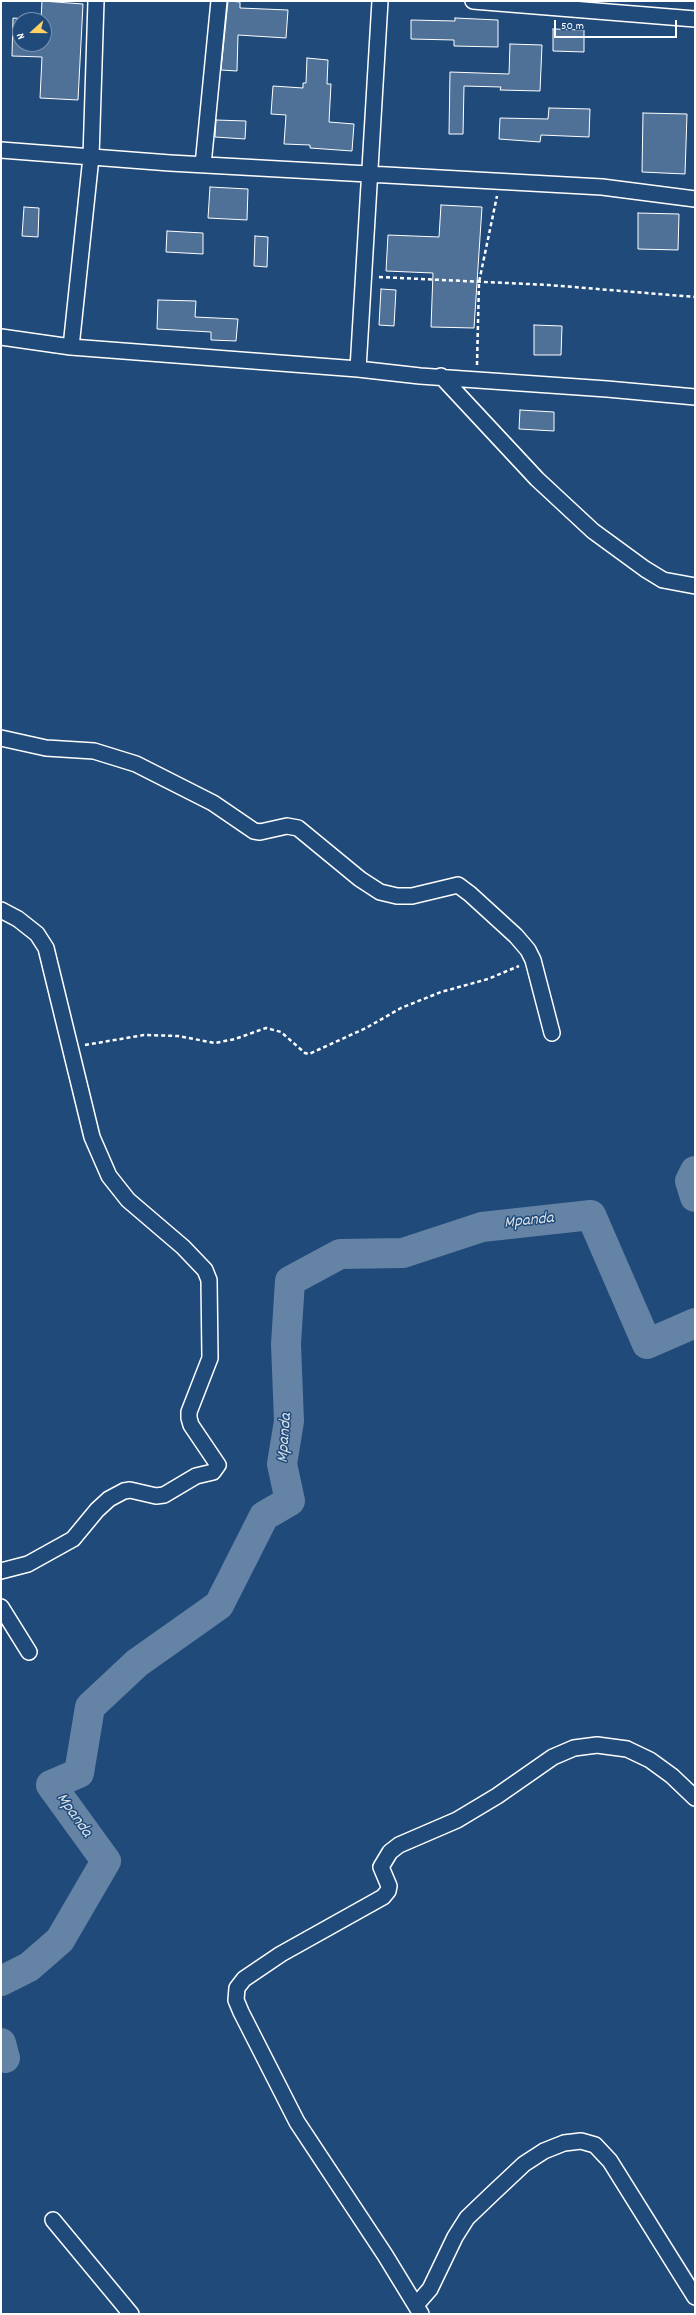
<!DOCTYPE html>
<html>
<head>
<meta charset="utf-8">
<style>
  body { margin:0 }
  #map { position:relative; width:696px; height:2315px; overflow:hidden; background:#1f4a7a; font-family:Dekko,sans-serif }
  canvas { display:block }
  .frame { position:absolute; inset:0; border:2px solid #fff; pointer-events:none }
  .north { position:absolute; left:12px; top:12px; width:40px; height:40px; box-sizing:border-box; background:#1f4a7a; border:1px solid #7992af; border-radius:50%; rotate:249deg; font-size:11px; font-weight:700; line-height:16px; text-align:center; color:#fff }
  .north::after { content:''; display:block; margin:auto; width:14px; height:18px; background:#ffd166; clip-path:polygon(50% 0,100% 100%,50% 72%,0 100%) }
  .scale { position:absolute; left:554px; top:20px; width:123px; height:18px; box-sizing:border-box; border:2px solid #fff; border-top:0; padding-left:5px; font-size:12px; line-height:14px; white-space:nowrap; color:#fff; -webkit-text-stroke:3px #1f4a7a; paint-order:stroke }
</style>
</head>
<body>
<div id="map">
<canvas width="696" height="2315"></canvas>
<div class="frame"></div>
<div class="north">N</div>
<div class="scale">50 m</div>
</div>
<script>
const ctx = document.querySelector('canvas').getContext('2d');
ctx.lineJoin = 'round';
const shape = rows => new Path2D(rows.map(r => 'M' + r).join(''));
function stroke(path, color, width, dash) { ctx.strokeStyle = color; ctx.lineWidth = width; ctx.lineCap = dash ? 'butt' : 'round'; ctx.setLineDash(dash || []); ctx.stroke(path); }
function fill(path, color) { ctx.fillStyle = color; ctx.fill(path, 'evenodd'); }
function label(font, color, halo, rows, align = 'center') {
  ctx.font = font + ' Dekko,sans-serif'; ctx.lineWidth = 3; ctx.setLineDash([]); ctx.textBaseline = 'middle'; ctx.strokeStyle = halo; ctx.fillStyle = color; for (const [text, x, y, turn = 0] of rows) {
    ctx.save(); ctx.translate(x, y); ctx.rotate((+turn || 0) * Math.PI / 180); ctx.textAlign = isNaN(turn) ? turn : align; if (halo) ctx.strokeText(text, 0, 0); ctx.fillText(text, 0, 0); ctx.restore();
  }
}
stroke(shape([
  [695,1171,690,1181,695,1197],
  [1,1981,29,1967,60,1940,106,1861,51,1785,79,1773,90,1707,137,1663,219,1605,264,1516,290,1501,282,1464,289,1421,286,1344,290,1281,340,1254,403,1253,482,1227,591,1215,647,1344,695,1323],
  [1,2043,5,2058,1,2057]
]), '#6583a4', 30);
const building = shape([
  [42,1,83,4,78,100,40,98,42,57,12,56,13,18,41,20,42,1],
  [20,20,44,20,44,44,20,44,20,20],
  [228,1,240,2,240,8,288,10,286,38,238,35,237,71,221,70,228,1],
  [455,18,498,20,498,47,454,46,454,40,411,39,411,20,455,21,455,18],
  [553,29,584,30,584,52,553,51,553,29],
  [510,44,542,45,540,91,500,90,501,87,464,86,463,134,449,134,450,72,509,74,510,44],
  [307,58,328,60,327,84,331,84,329,122,354,124,352,151,310,148,310,145,284,144,286,115,271,114,273,86,303,88,303,83,306,83,307,58],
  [549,108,590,109,589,137,541,135,540,142,499,139,500,118,548,119,549,108],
  [643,113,687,114,685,174,642,172,643,113],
  [216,120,246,121,245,139,215,137,216,120],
  [210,187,248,189,247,220,208,218,210,187],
  [441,205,482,207,474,328,431,327,433,273,386,271,388,235,439,237,441,205],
  [24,207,39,208,38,237,22,236,24,207],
  [638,213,679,214,678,250,638,249,638,213],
  [167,231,203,233,203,254,166,252,167,231],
  [255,236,268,237,267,267,254,266,255,236],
  [381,289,396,290,394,326,379,325,381,289],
  [158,300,196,301,195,317,238,319,236,341,211,340,211,332,157,329,158,300],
  [534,325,562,326,561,355,534,355,534,325],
  [520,410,554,412,554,431,519,429,520,410]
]);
fill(building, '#507197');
stroke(building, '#fff', 1);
const street = shape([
  [473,1,695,19],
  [1,150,170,163,602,187,695,199],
  [203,165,219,1],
  [1,337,71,347,358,369,420,376,607,389,695,397],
  [71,347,91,157,96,1],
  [358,369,380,1],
  [441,376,537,479,593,531,645,569,663,580,695,586],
  [1,738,46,748,94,751,136,764,213,803,254,831,260,832,287,826,298,828,360,879,380,892,397,896,412,896,458,885,470,894,516,936,528,950,533,960,552,1033],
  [1,910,18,919,37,934,46,948,92,1137,109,1176,128,1200,183,1247,205,1270,209,1280,210,1358,189,1412,189,1418,191,1425,218,1465,213,1472,196,1476,164,1495,156,1496,130,1490,124,1491,109,1499,97,1510,73,1539,28,1564,1,1571],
  [1,1607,29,1652],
  [53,2220,131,2314],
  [416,2305,430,2289,455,2237,467,2218,491,2195,524,2164,544,2151,564,2143,581,2141,595,2145,610,2161,695,2297],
  [421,2314,385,2255,297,2122,241,2012,236,2000,237,1988,244,1979,281,1954,383,1897,388,1891,389,1886,381,1867,390,1852,399,1845,457,1820,497,1796,553,1757,574,1748,597,1745,627,1749,650,1760,672,1776,695,1798]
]);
stroke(street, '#fff', 18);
stroke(shape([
  [379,277,549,285,695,297],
  [477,365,479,282,497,196],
  [85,1045,144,1035,178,1036,215,1043,235,1039,266,1028,281,1032,305,1053,309,1054,366,1028,401,1008,441,992,488,979,519,966]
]), '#fff', 2.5, [4, 3]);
stroke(street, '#1f4a7a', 15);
label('italic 17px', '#d8e0e8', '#1f4a7a', [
  ["Mpanda",529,1222,-6],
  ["Mpanda",286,1438,-86],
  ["Mpanda",73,1816,55]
]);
</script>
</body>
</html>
